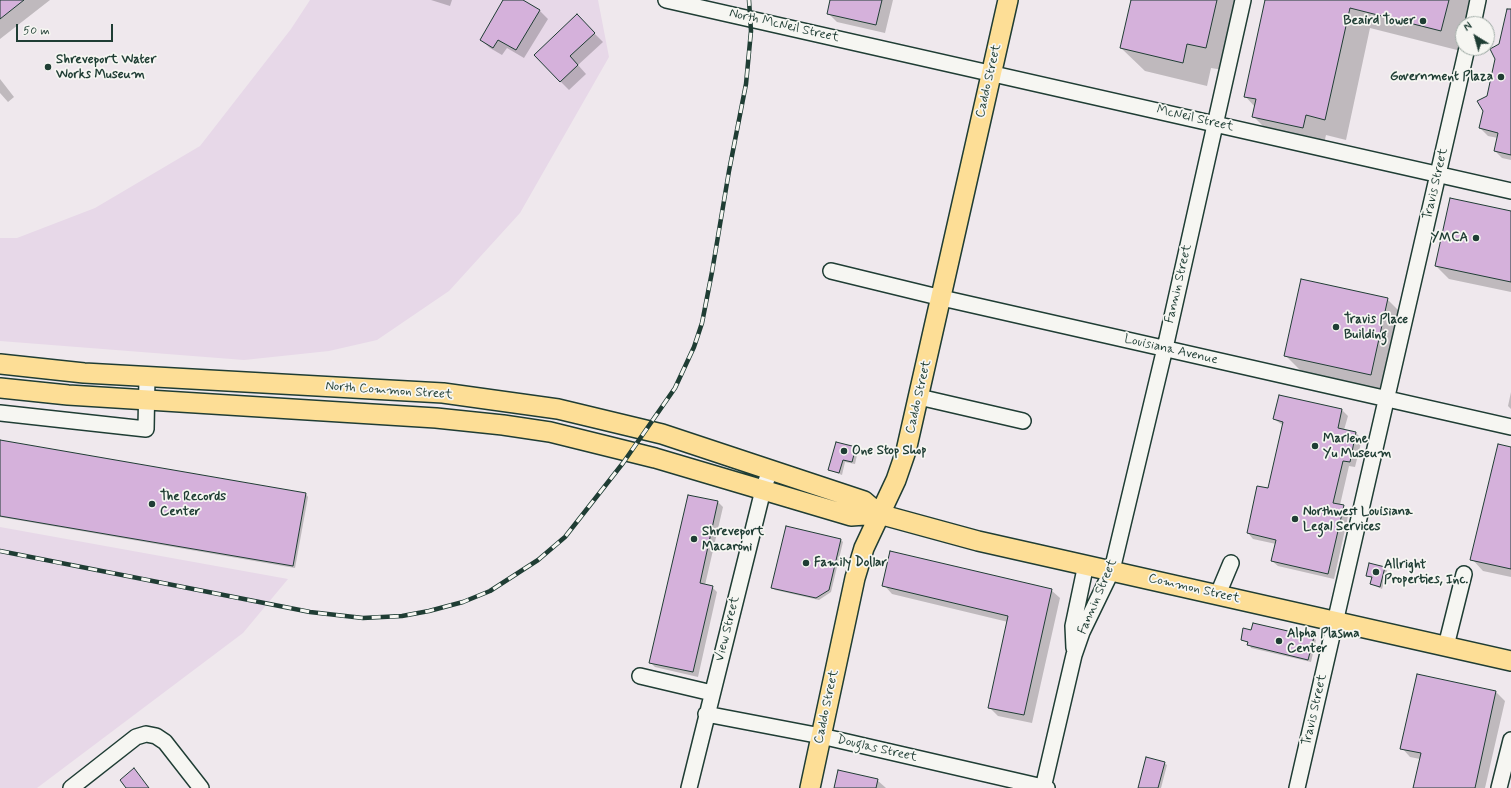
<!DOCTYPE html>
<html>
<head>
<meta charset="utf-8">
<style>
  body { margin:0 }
  #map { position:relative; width:1511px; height:788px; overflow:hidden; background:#efe8ed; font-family:Mynerve,sans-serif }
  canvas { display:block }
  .north { position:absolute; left:1455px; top:16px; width:40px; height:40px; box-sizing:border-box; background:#f6f6f2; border:1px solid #a0aca6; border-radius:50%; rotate:323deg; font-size:11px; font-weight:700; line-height:16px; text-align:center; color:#1f3d34 }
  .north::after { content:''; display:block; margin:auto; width:14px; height:18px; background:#1f3d34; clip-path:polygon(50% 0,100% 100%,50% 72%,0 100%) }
  .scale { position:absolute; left:16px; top:24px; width:97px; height:18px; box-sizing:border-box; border:2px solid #1f3d34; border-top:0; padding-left:5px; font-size:12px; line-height:14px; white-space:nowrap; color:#1f3d34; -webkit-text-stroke:3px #f6f6f2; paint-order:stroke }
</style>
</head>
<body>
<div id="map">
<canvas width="1511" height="788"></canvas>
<div class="north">N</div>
<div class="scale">50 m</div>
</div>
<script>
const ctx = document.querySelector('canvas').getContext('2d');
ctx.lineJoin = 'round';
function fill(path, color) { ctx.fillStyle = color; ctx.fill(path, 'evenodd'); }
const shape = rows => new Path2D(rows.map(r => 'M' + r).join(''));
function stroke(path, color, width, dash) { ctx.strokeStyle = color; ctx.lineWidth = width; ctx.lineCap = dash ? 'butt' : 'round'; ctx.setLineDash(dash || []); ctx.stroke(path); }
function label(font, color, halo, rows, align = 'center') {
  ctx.font = font + ' Mynerve,sans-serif'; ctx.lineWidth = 3.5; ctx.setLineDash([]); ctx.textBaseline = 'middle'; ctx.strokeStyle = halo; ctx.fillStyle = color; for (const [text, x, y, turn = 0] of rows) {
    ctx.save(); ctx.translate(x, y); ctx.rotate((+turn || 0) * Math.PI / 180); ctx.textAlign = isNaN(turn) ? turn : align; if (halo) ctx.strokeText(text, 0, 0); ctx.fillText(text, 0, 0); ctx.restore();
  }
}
fill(shape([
  [310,0,598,0,609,57,520,213,449,291,377,340,329,351,244,360,0,341,0,238,17,238,95,208,200,146,291,29],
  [0,527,288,579,243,633,37,788,0,788]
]), '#e7d8e8');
fill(shape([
  [0,0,50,0,0,39],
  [431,0,452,0,450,6],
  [504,0,521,0,539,10,548,19,524,58,507,48,502,55,490,48,481,40],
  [831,0,893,0,885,33,837,22,828,13],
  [1132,0,1246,0,1230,71,1211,68,1207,86,1145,71,1121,48],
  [1266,0,1474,0,1468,24,1463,24,1461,51,1370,28,1346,140,1326,135,1323,148,1274,137,1253,116,1255,107,1245,96],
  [577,16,603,42,578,65,586,74,569,90,535,56],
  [1511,27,1511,160,1502,158,1495,151,1498,138,1488,136,1480,128,1500,44],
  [0,79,14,97,8,102,0,93],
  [1511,212,1511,292,1449,279,1436,266],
  [1387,299,1411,323,1394,398,1309,379,1285,355],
  [1511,392,1511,409,1508,406],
  [1342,410,1348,416,1344,430,1356,433,1362,439,1355,467,1349,466,1340,505,1349,512,1334,579,1278,566,1272,561,1276,544,1253,539,1248,533,1269,490,1284,426,1274,419],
  [0,441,306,494,308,497,295,568,0,517],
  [836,443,856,448,858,451,855,464,845,462,842,475,829,470],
  [1511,448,1511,577,1483,571,1472,559],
  [718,502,723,507,705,585,712,587,717,592,698,677,655,667,650,662],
  [841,540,843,542,831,592,819,600,775,590,772,587],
  [1370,564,1385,568,1387,571,1382,589,1371,584,1373,579,1367,575],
  [884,585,1051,590,1060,598,1032,723,998,716,989,707,1008,622,892,594],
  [1313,638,1316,640,1311,662,1251,648,1249,643,1242,640],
  [1418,675,1496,692,1505,701,1485,788,1414,788,1420,759,1410,757,1402,748],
  [1164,763,1167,765,1161,788,1139,788],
  [877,780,886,788,835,788]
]), '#0003');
const building = shape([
  [0,0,24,0,0,19,0,0],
  [503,0,523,0,540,10,516,50,498,40,493,48,480,40,503,0],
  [830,0,882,0,876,25,827,14,830,0],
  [1131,0,1217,0,1206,48,1187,44,1183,63,1120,48,1131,0],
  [1265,0,1449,0,1441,31,1350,8,1325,120,1306,115,1303,128,1252,117,1256,99,1244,97,1265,0],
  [1507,9,1511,9,1511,155,1494,151,1498,133,1479,128,1483,111,1477,101,1487,96,1495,59,1490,49,1499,44,1507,9],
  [577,14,595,33,570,56,578,65,560,82,534,55,577,14],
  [1450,198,1511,211,1511,282,1435,266,1450,198],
  [1301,279,1388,298,1371,375,1284,356,1301,279],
  [1279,395,1342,409,1338,428,1356,432,1350,462,1343,461,1333,503,1344,505,1328,574,1271,561,1276,540,1247,533,1257,486,1268,488,1283,422,1273,419,1279,395],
  [0,440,306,493,293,566,0,516,0,440],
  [836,442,856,447,852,462,843,460,839,473,828,470,836,442],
  [1498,444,1511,447,1511,569,1470,560,1498,444],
  [688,495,718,501,700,583,713,586,693,672,649,663,688,495],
  [786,526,841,539,829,590,816,598,771,588,786,526],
  [890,551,1052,589,1024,715,988,708,1008,616,882,586,890,551],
  [1369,563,1385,567,1380,587,1370,584,1372,577,1366,576,1369,563],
  [1253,623,1314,637,1308,660,1247,645,1248,642,1241,640,1243,628,1251,630,1253,623],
  [1417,674,1496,691,1475,788,1413,788,1421,753,1400,749,1417,674],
  [1146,757,1165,762,1158,788,1138,788,1146,757],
  [134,768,149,788,126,788,120,780,134,768],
  [838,770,878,779,876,788,834,788,838,770]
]);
fill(building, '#d5b1db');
stroke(building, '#1f3d34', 1);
const minor = shape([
  [666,0,1511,191],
  [1473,24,1478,0],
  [831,271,942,298,1511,427],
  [919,397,1023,421],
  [0,413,146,429,147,377],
  [1218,594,1231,563],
  [1446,646,1464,574],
  [1074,648,1073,626,1086,564],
  [640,676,712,693],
  [706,714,821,736,1047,788],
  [71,788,136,737,146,734,156,736,165,742,201,788],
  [689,788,763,490,770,470],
  [1043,788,1074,655,1082,632,1112,570,1165,348,1243,0],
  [1297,788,1467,48],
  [1499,788,1511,740]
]);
const major = shape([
  [0,364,84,373,443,393,558,409,662,434,864,501,879,514],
  [0,388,68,395,436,418,503,425,550,432,655,458,851,516,879,514,978,541,1511,661],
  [810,788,855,578,864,548,896,480,906,451,1008,0]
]);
stroke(minor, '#1f3d34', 18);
stroke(major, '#1f3d34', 22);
stroke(minor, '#f6f6f2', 15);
stroke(major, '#fdde96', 19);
const rail = shape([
  [0,551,310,612,363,618,402,616,429,611,463,602,490,591,538,560,565,537,623,463,675,388,694,347,702,323,712,272,729,171,746,84,751,31,749,0]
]);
stroke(rail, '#1f3d34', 4.5);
stroke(rail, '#f6f6f2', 3, [9]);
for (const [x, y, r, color] of [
  [1423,21,4,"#1f3d34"],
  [48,67,4,"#1f3d34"],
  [1501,77,4,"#1f3d34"],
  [1476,238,4,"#1f3d34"],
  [1336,327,4,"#1f3d34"],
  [1315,446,4,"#1f3d34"],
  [844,451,4,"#1f3d34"],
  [152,504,4,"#1f3d34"],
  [1295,519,4,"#1f3d34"],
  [694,539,4,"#1f3d34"],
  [806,563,4,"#1f3d34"],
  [1376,572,4,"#1f3d34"],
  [1279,641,4,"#1f3d34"]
]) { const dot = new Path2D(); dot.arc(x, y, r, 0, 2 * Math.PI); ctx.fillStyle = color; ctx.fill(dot); stroke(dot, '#f6f6f2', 1.5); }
label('bold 13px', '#1f3d34', '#f6f6f2', [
  ["Beaird Tower",1415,21,"right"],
  ["Shreveport Water",56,60],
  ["Works Museum",56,75],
  ["Government Plaza",1493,77,"right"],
  ["YMCA",1468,238,"right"],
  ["Travis Place",1344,320],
  ["Building",1344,335],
  ["Marlene",1323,439],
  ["Yu Museum",1323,454],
  ["One Stop Shop",852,451],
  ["The Records",160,497],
  ["Center",160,512],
  ["Northwest Louisiana",1303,512],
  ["Legal Services",1303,527],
  ["Shreveport",702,532],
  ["Macaroni",702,547],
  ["Family Dollar",814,563],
  ["Allright",1384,565],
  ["Properties, Inc.",1384,580],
  ["Alpha Plasma",1287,634],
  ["Center",1287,649]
], 'left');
label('13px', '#1f3d34', '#f6f6f2', [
  ["North McNeil Street",784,26,13],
  ["Caddo Street",989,81,-77],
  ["McNeil Street",1195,119,13],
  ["Travis Street",1436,184,-77],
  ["Fannin Street",1179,284,-77],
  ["Louisiana Avenue",1171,350,13],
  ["North Common Street",389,391,4],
  ["Caddo Street",919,397,-77],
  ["Common Street",1194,589,13],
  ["Fannin Street",1098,597,-67],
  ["View Street",728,629,-76],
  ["Caddo Street",827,707,-78],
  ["Travis Street",1315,710,-77],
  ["Douglas Street",877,749,13]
]);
</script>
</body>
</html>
